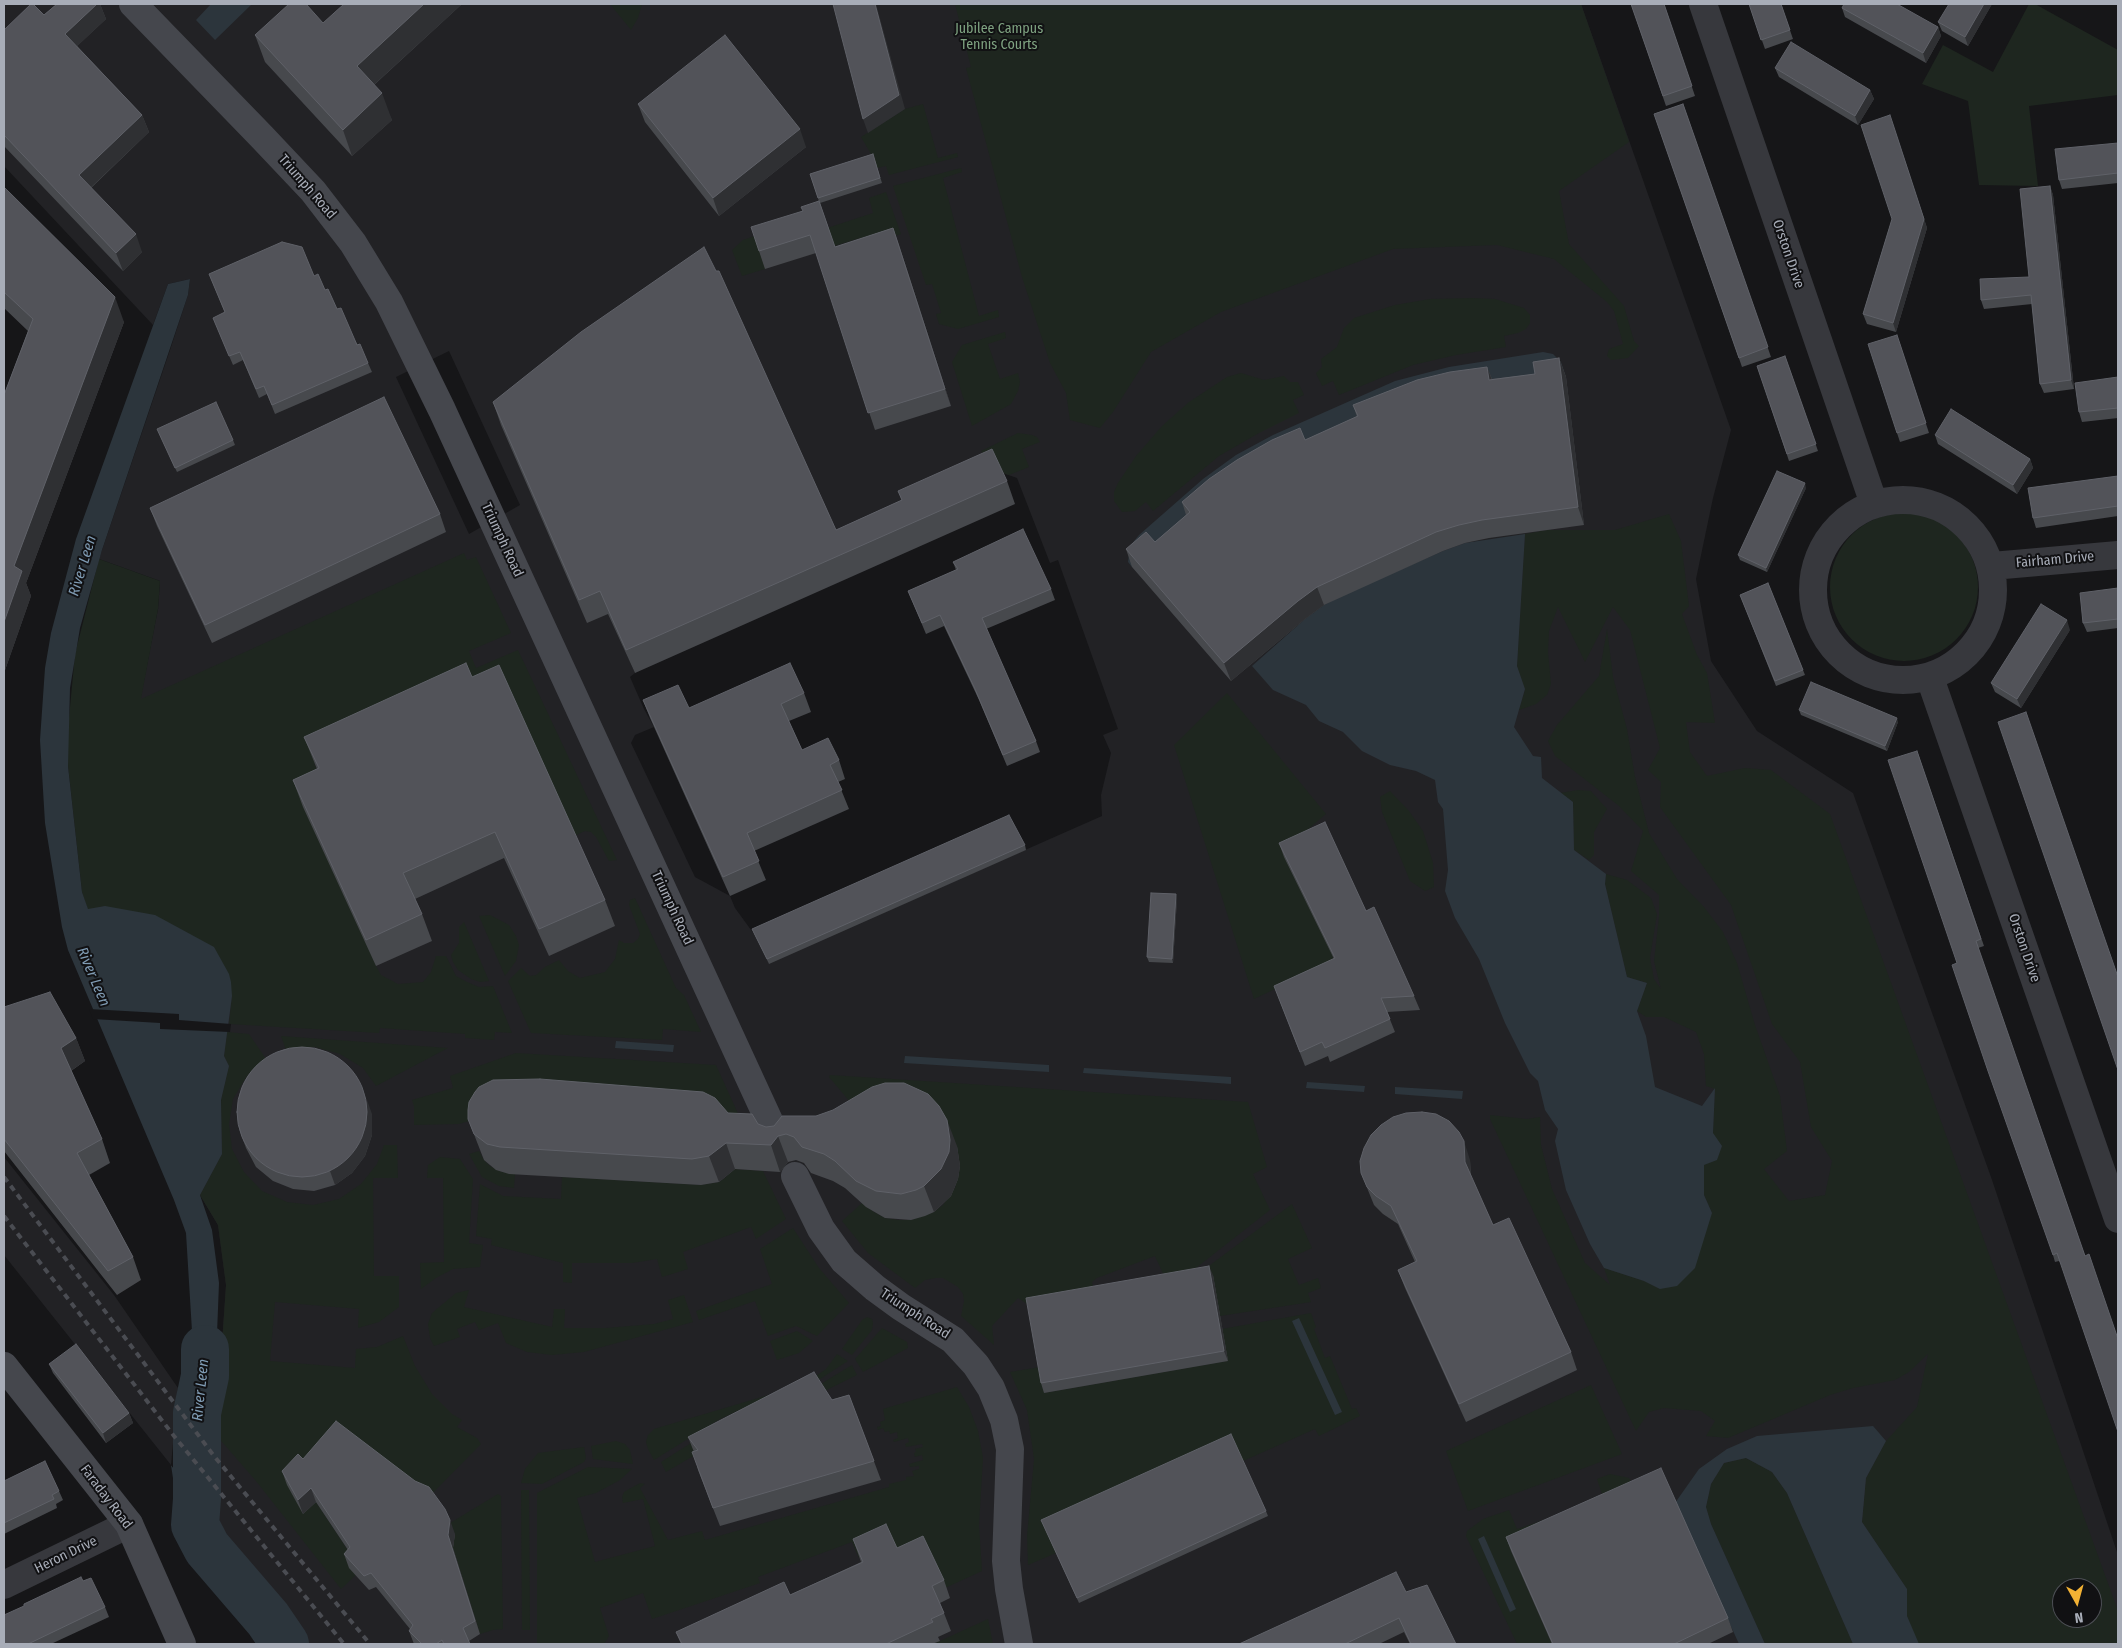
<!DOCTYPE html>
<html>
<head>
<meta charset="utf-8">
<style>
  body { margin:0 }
  #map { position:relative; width:2122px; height:1648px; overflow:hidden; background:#161618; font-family:"Fira Sans Condensed",sans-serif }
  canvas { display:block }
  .frame { position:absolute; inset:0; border:5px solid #a8adb8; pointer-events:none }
  .north { position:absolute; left:2052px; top:1578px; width:50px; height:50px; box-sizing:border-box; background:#111113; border:1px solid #4d4f55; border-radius:50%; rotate:173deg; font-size:14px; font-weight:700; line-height:20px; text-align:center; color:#a8adb8 }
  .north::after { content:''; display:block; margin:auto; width:18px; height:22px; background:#f2b134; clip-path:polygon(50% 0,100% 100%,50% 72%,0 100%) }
</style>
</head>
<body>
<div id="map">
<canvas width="2122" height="1648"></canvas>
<div class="frame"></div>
<div class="north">N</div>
</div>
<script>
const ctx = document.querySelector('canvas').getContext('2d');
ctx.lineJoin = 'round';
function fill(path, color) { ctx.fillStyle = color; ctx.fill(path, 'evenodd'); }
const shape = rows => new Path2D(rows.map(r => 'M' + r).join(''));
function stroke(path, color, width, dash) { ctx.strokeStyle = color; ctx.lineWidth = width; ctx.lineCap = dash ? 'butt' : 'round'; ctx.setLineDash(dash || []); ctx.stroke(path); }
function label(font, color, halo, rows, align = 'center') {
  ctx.font = font + ' "Fira Sans Condensed",sans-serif'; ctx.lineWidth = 4; ctx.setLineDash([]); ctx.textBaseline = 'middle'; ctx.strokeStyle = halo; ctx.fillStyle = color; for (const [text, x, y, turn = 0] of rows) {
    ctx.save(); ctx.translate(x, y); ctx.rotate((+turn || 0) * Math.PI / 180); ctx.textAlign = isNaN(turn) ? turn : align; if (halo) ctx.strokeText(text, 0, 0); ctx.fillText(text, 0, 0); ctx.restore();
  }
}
fill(shape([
  [4,4,1581,4,1731,430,1713,498,1696,579,1711,661,1757,731,1853,793,1991,1177,2118,1555,2118,1644,299,1644,214,1536,212,1518,214,1456,226,1285,218,1225,200,1195,127,1028,82,892,132,741,158,609,160,581,99,559,170,350,188,295,190,279,168,284,153,325,4,166],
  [449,351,520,505,469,534,396,377],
  [1000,472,1017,478,1050,563,1058,560,1118,729,1103,735,1111,753,1101,795,1102,816,769,963,754,934,735,908,730,896,695,877,631,743,635,735,654,727,644,709,630,677,635,673,623,646],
  [2062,1588,2092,1588,2092,1618,2062,1618],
  [4,1157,114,1295,178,1388,171,1465,4,1255]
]), '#222225');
fill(shape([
  [610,4,642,4,638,18,631,30],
  [955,4,1581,4,1629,142,1559,191,1569,244,1624,306,1634,341,1639,346,1628,358,1611,360,1607,356,1609,349,1623,344,1614,311,1607,302,1554,259,1497,245,1393,249,1221,312,1151,352,1113,412,1100,428,1070,420,1066,393,1050,363,1022,277,966,68,971,67],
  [2029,4,2035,4,2118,50,2118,95,2029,106,2038,186,1979,185,1968,101,1922,84,1943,45,1993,72],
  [923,104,938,158,957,153,958,157,889,175,886,166,877,168,874,159,861,137,905,109],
  [961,168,962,172,943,178,979,316,998,310,999,317,958,329,939,324,936,314,941,313,932,284,926,285,893,186],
  [886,192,901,234,863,246,860,238,821,250,815,232,873,213,869,198],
  [778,228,765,269,742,276,732,250,743,240],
  [1472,298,1495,299,1524,308,1530,315,1530,323,1526,329,1518,333,1504,336,1506,347,1456,355,1413,365,1339,395,1333,381,1322,386,1316,373,1322,367,1321,359,1337,347,1344,328,1354,318,1395,305,1430,299],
  [1005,332,1006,338,988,344,1000,379,1018,373,1020,382,1018,391,1011,404,972,426,952,362,962,345],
  [1241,373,1264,380,1284,376,1290,382,1298,382,1304,395,1293,400,1299,413,1259,433,1219,456,1153,511,1146,502,1135,511,1122,512,1114,501,1114,492,1118,483,1136,456,1162,426,1189,402,1227,377],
  [1018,433,1032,435,1037,437,1040,442,1022,449,1029,467,1009,475,1000,472,981,451],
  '1830 587a74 74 0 1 1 148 0a74 74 0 1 1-148 0Z',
  [1669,514,1681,541,1689,606,1682,614,1697,655,1707,673,1715,723,1686,722,1690,752,1707,776,1745,768,1771,770,1830,814,2118,1611,2118,1644,1919,1644,1916,1641,1907,1616,1907,1589,1862,1522,1866,1478,1886,1441,1917,1407,1928,1354,1909,1372,1895,1380,1853,1388,1830,1395,1728,1438,1706,1436,1715,1421,1701,1411,1664,1408,1649,1412,1636,1431,1490,1119,1490,1115,1527,1119,1540,1117,1541,1145,1552,1189,1585,1263,1610,1285,1604,1268,1644,1281,1660,1289,1712,1213,1704,1195,1704,1165,1713,1133,1715,1089,1706,1086,1704,1054,1696,1032,1664,1017,1646,1017,1637,1011,1647,983,1627,977,1605,884,1606,874,1627,880,1651,898,1657,914,1650,958,1654,979,1661,989,1654,961,1659,917,1659,895,1631,871,1643,831,1619,806,1555,756,1548,741,1557,725,1599,676,1607,629,1613,677,1627,729,1635,777,1649,833,1677,879,1704,907,1723,932,1737,963,1755,1025,1780,1096,1787,1151,1764,1169,1789,1201,1825,1195,1832,1161,1811,1127,1800,1062,1772,1024,1731,905,1660,807,1661,782,1648,770,1660,748,1630,630,1613,607,1585,662,1558,607,1549,631,1548,652,1551,684,1547,695,1536,704,1519,710,1525,690,1517,666,1525,534,1547,530,1615,530],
  [2062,1588,2092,1588,2092,1618,2062,1618],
  [464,553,467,560,476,557,511,633,469,651,476,668,518,650,617,860,609,861,596,837,591,832,585,831,574,836,314,763,328,795,376,966,381,975,398,984,423,982,431,972,436,956,446,956,456,976,467,982,479,987,493,986,512,1033,495,1032,494,1040,465,1038,465,1034,380,1028,379,1033,229,1024,232,996,105,906,88,910,82,892,68,766,67,739,75,654,99,559,160,581,158,609,141,699],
  [1227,693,1326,814,1300,836,1334,961,1254,999,1174,745],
  [1578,790,1591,791,1607,809,1594,832,1594,855,1589,860,1574,850,1573,802,1560,793],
  [1390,791,1409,811,1423,831,1433,863,1434,887,1425,891,1410,881,1382,812,1380,797],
  [635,898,676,988,684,995,701,1032,663,1029,662,1040,531,1033,508,981,521,968,530,976,536,975,545,967,559,960,568,971,580,978,605,972,615,959,619,940,624,943,633,943,638,939,640,934,629,905,630,900],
  [490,915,509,925,516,936,519,945,516,961,505,976,479,916],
  [464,922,489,981,480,982,471,979,458,970,453,962,451,955,459,943,459,927],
  [227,1032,249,1034,266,1059,247,1076,233,1099,229,1124,232,1149,244,1172,262,1191,287,1202,313,1205,339,1199,361,1184,377,1164,384,1145,397,1145,398,1178,373,1178,374,1276,399,1276,399,1307,379,1322,358,1328,359,1309,275,1302,270,1361,355,1368,356,1349,377,1347,403,1336,415,1366,432,1394,452,1414,462,1420,457,1427,477,1438,481,1444,428,1498,341,1435,303,1513,316,1502,355,1561,356,1575,341,1589,256,1481,216,1435,226,1285,218,1225,200,1195,222,1154,221,1100,229,1066,224,1056],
  [281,1036,448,1048,376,1086,363,1068,340,1054,315,1047,286,1050],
  [516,1053,716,1065,750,1140,469,1121,459,1124,414,1125,414,1106,412,1100,453,1088,450,1076],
  [830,1075,1248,1102,1267,1167,1253,1174,1270,1210,1187,1275,1166,1280,1155,1256,1097,1278,1092,1282,1094,1291,1027,1304,1018,1298,992,1326,994,1345,961,1316,964,1301,963,1294,958,1287,943,1278,936,1278,925,1280,915,1288,868,1253,842,1221,862,1203,874,1212,885,1218,899,1220,911,1220,934,1212,943,1205,955,1188,960,1166,957,1146,867,1122,829,1077],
  [479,1151,484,1160,490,1166,502,1172,515,1174,514,1188,499,1186,482,1177,469,1154],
  [440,1157,460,1159,473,1179,469,1243,483,1245,480,1267,453,1269,436,1278,421,1289,420,1263,444,1262,443,1178,427,1178,428,1165],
  [733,1169,763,1171,786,1219,756,1239,751,1227,683,1252,688,1269,662,1277,657,1259,632,1263,572,1263,572,1283,563,1282,563,1263,491,1245,492,1239,476,1236,480,1184,503,1196,561,1199,562,1177,701,1185,719,1182,725,1178],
  [1292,1204,1312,1248,1288,1259,1299,1285,1318,1278,1321,1288,1308,1293,1311,1302,1220,1316,1213,1275,1198,1274],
  [793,1228,819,1268,849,1303,817,1336,796,1326,768,1336,755,1301,699,1320,696,1311,772,1284,760,1249],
  [469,1290,464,1307,552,1327,554,1309,565,1309,564,1328,606,1328,654,1324,673,1319,668,1300,684,1295,693,1322,584,1352,552,1355,527,1352,506,1343,498,1323,479,1330,475,1322,457,1329,460,1337,434,1346,430,1338,428,1324,432,1313,456,1293],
  [1311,1313,1316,1327,1314,1329,1325,1358,1330,1356,1352,1409,1356,1408,1360,1416,1319,1436,1315,1429,1243,1461,1043,1525,1056,1553,1028,1565,1027,1536,1034,1459,1027,1410,1010,1372,1040,1367,1044,1393,1227,1361,1222,1329],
  [867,1317,872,1319,873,1323,872,1330,852,1355,842,1349,862,1320],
  [882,1328,907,1342,908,1348,863,1372,855,1359],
  [797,1331,813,1341,799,1353,777,1360,770,1341],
  [837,1354,848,1361,817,1381,788,1395,748,1406,720,1419,654,1460,648,1449,646,1442,648,1435,654,1429,792,1388,813,1378,826,1369],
  [852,1365,857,1375,695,1455,666,1472,661,1462,707,1433,819,1385],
  [1591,1385,1622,1454,1468,1511,1446,1451],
  [957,1387,969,1407,978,1431,983,1458,979,1525,982,1571,945,1588,903,1566,892,1543,859,1558,852,1542,758,1577,760,1583,652,1619,643,1593,600,1608,609,1636,604,1644,537,1644,537,1493,588,1467,632,1469,620,1480,596,1493,577,1498,595,1562,655,1546,643,1499,623,1503,622,1497,624,1492,640,1483,645,1484,640,1488,668,1540,702,1531,705,1540,889,1487,889,1484,906,1480,906,1477,914,1476,912,1471,919,1469,919,1466,910,1467,909,1464,923,1460,922,1455,915,1457,914,1453,916,1452,915,1449,923,1447,922,1444,906,1447,905,1444,909,1442,908,1438,894,1442,893,1440,898,1438,897,1432,890,1434,889,1431,885,1432,883,1428,878,1430,877,1427,881,1426,880,1422,885,1420,883,1409],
  [616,1441,625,1444,630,1450,633,1464,593,1459,591,1446],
  [584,1447,586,1458,584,1462,542,1484,521,1483,525,1469,538,1453],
  [1746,1458,1772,1472,1787,1493,1853,1644,1765,1644,1711,1524,1706,1507,1711,1484,1724,1463],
  [1610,1474,1629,1478,1637,1495,1511,1551,1552,1644,1517,1644,1466,1536,1467,1531,1483,1519,1509,1510,1517,1529,1604,1500,1597,1479],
  [521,1490,529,1490,530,1630,522,1630],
  [498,1494,501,1496,503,1629,493,1630,480,1634,453,1548,455,1534,450,1523],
  [988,1619,993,1644,932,1644,940,1641]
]), '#1e261f');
fill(shape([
  [211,4,252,4,215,40,196,20],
  [190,279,188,295,102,550,80,628,70,688,68,766,82,892,88,909,105,906,155,915,214,947,229,974,231,982,232,996,224,1056,229,1066,221,1100,222,1154,200,1195,212,1230,219,1283,214,1410,217,1421,216,1435,178,1388,193,1374,194,1364,186,1233,174,1200,68,950,62,927,45,823,40,740,45,668,51,633,76,539,168,284],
  [1543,352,1553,354,1561,362,1566,377,1494,385,1132,567,1128,562,1130,546,1139,535,1203,479,1236,455,1273,435,1395,381,1449,367],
  [1525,534,1517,666,1525,689,1514,727,1533,756,1541,757,1542,778,1573,802,1574,850,1606,874,1605,884,1627,977,1647,983,1637,1011,1646,1036,1655,1087,1702,1106,1715,1088,1713,1133,1722,1146,1717,1160,1704,1165,1704,1195,1712,1213,1695,1268,1677,1286,1660,1289,1644,1281,1604,1268,1590,1244,1566,1190,1555,1141,1558,1129,1545,1110,1538,1081,1530,1073,1505,1023,1479,959,1455,918,1445,891,1448,870,1443,809,1438,802,1435,780,1416,771,1390,765,1362,751,1343,732,1319,721,1306,705,1273,690,1252,666,1305,619,1324,605,1345,594,1443,551,1465,543],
  [616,1041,674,1045,673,1052,615,1048],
  [905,1056,1049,1065,1049,1072,904,1063],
  [1084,1068,1231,1077,1231,1084,1083,1073],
  [1307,1082,1365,1086,1364,1092,1306,1088],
  [1395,1087,1463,1091,1462,1099,1395,1094],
  [1299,1318,1342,1412,1335,1415,1292,1321],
  [1873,1426,1886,1441,1866,1478,1862,1522,1907,1589,1907,1616,1919,1644,1853,1644,1787,1493,1772,1472,1746,1458,1724,1463,1711,1484,1706,1507,1711,1524,1765,1644,1739,1644,1675,1503,1699,1469,1727,1449,1757,1436],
  [171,1465,212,1518,214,1536,299,1644,267,1644,200,1559,179,1518],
  [1484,1536,1516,1609,1510,1612,1478,1539]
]), '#2c353c');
fill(shape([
  [89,1009,179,1014,179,1020,231,1024,230,1032,160,1029,160,1023,93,1019],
  [171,1463,212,1514,212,1518,171,1465]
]), '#161618');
stroke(shape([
  [205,1349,205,1376,197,1413,197,1499,195,1525,207,1548,268,1619,285,1644]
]), '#2c353c', 48);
stroke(shape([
  [1703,4,1874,504],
  '1813 590a90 90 0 1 1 180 0a90 90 0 1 1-180 0Z',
  [1992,566,2118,555],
  [1930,678,2118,1219],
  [4,1585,129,1524]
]), '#37383d', 28);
stroke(shape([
  [133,4,262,137,313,191,353,243,389,302,442,410,777,1138],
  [795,1176,821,1229,844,1261,875,1288,901,1307,953,1340,976,1365,991,1388,1004,1420,1010,1449,1006,1561,1009,1589,1019,1644],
  [4,1366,129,1524,182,1644]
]), '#45474d', 28);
stroke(shape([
  [4,1177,214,1456,370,1644],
  [4,1216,174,1436,344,1644]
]), '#4a4c52', 4, [6, 5]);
fill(shape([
  [57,4,100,4,106,19,77,46,142,115,149,132,91,188,142,252,123,271,4,146,4,30,44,15],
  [462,4,374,85,392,120,352,156,265,62,255,35,323,23],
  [1631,4,1664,4,1695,96,1666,106],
  [1749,4,1781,4,1793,39,1765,49],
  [1992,4,1968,46,1942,31,1938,22],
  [1842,8,1938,27,1941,36,1926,63,1845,17],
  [1775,68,1870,90,1874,99,1858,125,1779,77],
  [638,104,806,147,719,216,645,122],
  [1683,104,1771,357,1742,367,1654,114],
  [1893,125,1927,228,1896,332,1867,324,1863,314,1892,219],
  [2118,143,2118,183,2062,189,2059,180],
  [873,154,882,183,820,203,835,247,893,228,899,245,951,406,875,430,816,253,765,269,759,251,803,211,819,201,810,174],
  [2050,186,2053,195,2074,389,2044,393,2040,384,2032,304,1984,309,1981,300,2029,277],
  [4,187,124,322,26,583,31,596,4,673,4,395,28,331,4,308],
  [209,274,314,276,337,309,368,363,372,372,275,414,267,394,259,398,243,360,233,365,213,318,225,313],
  [1900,344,1929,433,1900,442,1897,433],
  [1785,356,1818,451,1789,461,1757,366],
  [1559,358,1566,377,1584,525,1489,538,1465,543,1443,551,1324,605,1305,619,1231,681,1132,567,1126,549,1155,542,1186,515,1182,502,1305,440,1357,417,1353,405,1487,367,1492,379,1535,374],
  [2118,377,2118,418,2082,422,2079,412],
  [493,402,836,530,902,500,898,491,1007,481,1015,504,635,673,608,614,587,623,501,425],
  [157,429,233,440,235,445,177,472],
  [1935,435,2030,459,2033,468,2017,494,1938,444],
  [2118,476,2118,516,2036,528,2033,518],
  [1806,488,1767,572,1740,560,1738,555],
  [150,508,440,514,446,532,212,643,157,526],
  [953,562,1051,589,1055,600,986,629,1036,741,1040,752,1007,766,979,700,944,626,926,634,908,591,956,570],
  [1768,583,1805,675,1776,686,1740,595],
  [2118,588,2118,628,2087,632,2083,623],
  [2070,630,2021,708,1995,692,1991,683],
  [472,677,605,900,615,926,549,956,504,858,415,899,422,914,432,941,376,966,303,807,293,780,317,769,304,737],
  [804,693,811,712,789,721,802,750,839,760,845,779,838,782,849,809,754,851,766,880,730,896,650,718,643,700,689,708],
  [1799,710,1898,722,1887,751,1801,715],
  [1917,751,1984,946,1978,948,2017,1063,2085,1256,2118,1339,2059,1261,2055,1262,2053,1255,1957,963],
  [1279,843,1366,911,1414,996,1420,1010,1387,1012,1395,1032,1330,1062,1328,1056,1305,1066,1274,986,1334,959,1284,857],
  [1025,845,1026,850,769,964,752,929],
  [1177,899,1173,963,1149,962,1147,957],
  [4,1007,76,1038,85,1061,71,1071,102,1139,110,1163,89,1175,133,1257,141,1280,117,1295,4,1151],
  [728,1113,766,1127,957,1146,960,1166,958,1179,951,1196,934,1212,925,1216,911,1220,885,1218,866,1207,845,1188,833,1181,811,1173,804,1163,796,1160,788,1162,780,1172,735,1169,719,1182,701,1185,509,1174,496,1170,484,1160,468,1119],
  [372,1114,372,1135,365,1156,352,1173,335,1185,314,1191,293,1189,273,1181,256,1167,246,1148,241,1134],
  [1470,1160,1471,1177,1493,1225,1571,1352,1577,1370,1466,1422,1405,1288,1398,1270,1415,1262,1398,1224,1383,1214,1374,1205,1361,1173],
  [1213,1275,1228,1361,1044,1393,1041,1383],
  [49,1364,129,1413,133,1423,106,1443,53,1373],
  [849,1395,881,1480,720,1526,698,1470,694,1452,688,1437],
  [303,1459,455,1534,453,1548,480,1634,469,1641,470,1644,414,1644,409,1631,410,1629,376,1587,369,1590,349,1568,344,1554,348,1550,316,1502,303,1514,287,1485,282,1471],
  [4,1481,59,1491,63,1500,56,1504,57,1508,4,1534],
  [1266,1511,1268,1516,1079,1603,1041,1520],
  [1506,1537,1728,1618,1733,1632,1708,1644,1552,1644,1511,1551],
  [853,1539,897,1548,944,1580,950,1598,940,1603,951,1631,938,1637,940,1641,932,1644,681,1644,676,1632,790,1595,861,1562],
  [83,1581,105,1607,109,1617,51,1644,4,1644],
  [1406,1592,1456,1644,1410,1644,1404,1632,1379,1644,1239,1644]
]), '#47494d');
fill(shape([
  [97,4,100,4,106,19,72,51,65,34],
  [424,4,462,4,366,92,357,66],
  [875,4,876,4,905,109,868,133,863,119],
  [1984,4,1992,4,1968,46,1965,37],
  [1938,27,1941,36,1926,63,1923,53],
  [1870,90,1874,99,1858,125,1855,116],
  [382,93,392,120,352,156,343,130],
  [142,115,149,132,85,193,79,175],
  [1893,125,1927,228,1896,332,1893,323],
  [800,129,806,147,719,216,713,198],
  [2050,186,2053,195,2074,389,2071,380],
  [893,228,899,245,951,406,945,389],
  [136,234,142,252,123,271,116,253],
  [115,297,124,322,26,583,31,596,4,673,4,622,14,566],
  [1559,358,1566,377,1584,525,1578,507],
  [1487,367,1494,385,1489,380],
  [2030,459,2033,468,2017,494,2013,485],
  [1805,483,1806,488,1767,572,1766,568],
  [1317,587,1324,605,1305,619,1231,681,1224,663,1298,601],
  [2067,620,2070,630,2021,708,2017,699],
  [1897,718,1898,722,1887,751,1885,746],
  [1176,894,1177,899,1173,963,1172,959],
  [76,1038,85,1061,69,1072,61,1048],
  [367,1100,372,1114,372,1135,365,1156,352,1173,335,1185,330,1171],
  [947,1120,957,1146,960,1166,958,1179,951,1196,934,1212,924,1186],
  [778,1136,788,1162,780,1172,771,1145],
  [1464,1141,1470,1160,1471,1181,1465,1162],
  [726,1143,735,1169,719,1182,709,1156],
  [1209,1266,1213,1275,1228,1361,1224,1351],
  [129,1413,133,1423,106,1443,103,1433],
  [311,1488,316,1502,303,1514,298,1500],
  [450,1520,455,1534,453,1548,480,1634,448,1535]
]), '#2f3033');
const building = shape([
  [31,4,33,4,44,15,57,4,97,4,65,34,142,115,79,175,136,234,116,253,4,135,4,30,31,4],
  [289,4,306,4,323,23,344,4,424,4,357,66,382,93,343,130,255,35,289,4],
  [833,4,875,4,899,95,863,119,833,4],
  [1631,4,1664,4,1692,86,1663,96,1631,4],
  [1749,4,1781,4,1790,30,1761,40,1749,4],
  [1844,4,1897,4,1938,27,1923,53,1842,8,1844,4],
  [1949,4,1984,4,1965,37,1938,22,1949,4],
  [725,35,800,129,713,198,638,104,725,35],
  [1791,42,1870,90,1855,116,1775,68,1791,42],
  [1683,104,1768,347,1739,358,1654,114,1683,104],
  [1890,115,1924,219,1893,323,1863,314,1892,219,1861,125,1890,115],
  [2118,143,2118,173,2059,180,2055,149,2118,143],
  [873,154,880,178,818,198,810,174,873,154],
  [2050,186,2071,380,2040,384,2031,295,1981,300,1980,279,2029,277,2020,189,2050,186],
  [4,187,115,297,14,566,22,571,4,622,4,395,33,319,4,292,4,187],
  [819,201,835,247,893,228,945,389,868,413,810,235,759,251,751,227,803,211,801,207,819,201],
  [282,242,302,247,314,276,318,274,325,290,328,289,337,309,341,308,357,345,360,344,368,363,272,405,264,386,256,389,240,352,229,356,213,318,225,312,209,274,282,242],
  [704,247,716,271,719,271,836,530,902,500,898,491,992,449,1007,481,626,650,600,591,579,600,493,402,581,332,704,247],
  [1897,335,1926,423,1897,433,1868,344,1897,335],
  [1785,356,1816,444,1787,454,1757,366,1785,356],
  [1559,358,1578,507,1482,520,1459,525,1436,532,1317,587,1298,601,1224,663,1126,549,1146,532,1155,542,1190,512,1182,502,1209,479,1237,460,1272,440,1300,428,1305,440,1358,416,1353,405,1417,380,1450,372,1487,367,1489,380,1535,374,1533,362,1559,358],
  [2118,377,2118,408,2079,412,2075,383,2118,377],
  [384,397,440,514,205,625,150,508,384,397],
  [216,402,233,440,175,468,157,429,216,402],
  [1951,409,2030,459,2013,485,1935,435,1951,409],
  [1777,471,1805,483,1766,568,1738,555,1777,471],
  [2118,476,2118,506,2033,518,2028,488,2118,476],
  [1023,529,1051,589,982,618,1036,741,1003,755,975,689,940,615,922,623,908,591,958,569,953,562,1023,529],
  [1768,583,1803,670,1775,681,1740,595,1768,583],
  [2118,588,2118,619,2083,623,2080,593,2118,588],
  [2041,604,2067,620,2017,699,1991,683,2041,604],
  [466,663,472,677,499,665,605,900,539,929,495,832,403,873,422,914,366,940,293,780,319,768,304,737,466,663],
  [790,663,804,693,781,704,802,750,828,738,839,760,830,765,842,790,747,833,759,861,723,877,643,700,678,685,689,708,790,663],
  [1811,682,1897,718,1885,746,1799,710,1811,682],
  [2026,712,2118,977,2118,1070,1998,722,2026,712],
  [1917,751,1981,939,1976,941,2085,1256,2089,1254,2118,1339,2118,1432,2057,1253,2053,1255,1988,1071,1952,965,1957,963,1888,760,1917,751],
  [1009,815,1025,845,767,959,752,929,1009,815],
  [1325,822,1366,911,1374,907,1414,996,1381,998,1390,1019,1325,1048,1322,1042,1300,1052,1274,986,1335,958,1279,843,1325,822],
  [1151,893,1176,894,1172,959,1147,957,1151,893],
  [50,992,76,1038,61,1048,102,1139,77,1153,133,1257,108,1271,4,1139,4,1007,50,992],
  '237 1112a65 65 0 1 1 130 0a65 65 0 1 1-130 0Z',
  [540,1079,703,1092,715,1098,728,1113,752,1114,758,1124,766,1127,774,1126,782,1116,816,1116,833,1110,872,1087,885,1083,904,1083,928,1094,939,1106,947,1120,950,1140,949,1152,941,1169,924,1186,916,1190,901,1194,876,1191,856,1181,835,1161,824,1154,802,1147,794,1137,786,1134,778,1136,771,1145,726,1143,709,1156,692,1159,500,1147,487,1144,474,1134,468,1119,468,1110,469,1102,475,1092,479,1087,493,1080,540,1079],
  [1422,1112,1436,1114,1449,1121,1459,1132,1464,1141,1465,1162,1493,1225,1509,1218,1571,1352,1459,1404,1398,1270,1417,1261,1391,1206,1376,1196,1367,1187,1361,1173,1360,1161,1364,1148,1371,1135,1381,1125,1393,1117,1406,1113,1422,1112],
  [1209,1266,1224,1351,1041,1383,1026,1298,1209,1266],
  [76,1344,129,1413,103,1433,49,1364,76,1344],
  [814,1372,832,1400,849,1395,874,1461,713,1508,692,1452,698,1450,688,1437,814,1372],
  [336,1421,415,1481,429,1487,445,1509,450,1520,448,1535,475,1621,463,1628,470,1644,444,1644,442,1640,436,1644,422,1644,409,1631,413,1625,371,1573,364,1576,344,1554,350,1547,311,1488,298,1500,282,1471,298,1454,303,1459,336,1421],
  [1231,1434,1266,1511,1077,1598,1041,1520,1231,1434],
  [45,1461,59,1491,52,1495,54,1499,4,1523,4,1481,45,1461],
  [1661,1468,1728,1618,1674,1644,1553,1644,1506,1537,1661,1468],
  [886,1524,897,1548,923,1536,944,1580,932,1586,944,1613,931,1619,933,1622,886,1644,682,1644,676,1632,784,1582,790,1595,863,1562,853,1539,886,1524],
  [1396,1572,1406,1592,1427,1585,1456,1644,1411,1644,1399,1618,1345,1644,1239,1644,1396,1572],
  [81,1577,83,1581,91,1578,105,1607,28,1644,4,1644,4,1615,24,1606,24,1604,81,1577]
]);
fill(building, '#525359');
stroke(building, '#5f6168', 1);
label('14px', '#7fa381', '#111113', [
  ["Jubilee Campus",999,29],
  ["Tennis Courts",999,45]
]);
label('14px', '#a8adb8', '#111113', [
  ["Triumph Road",307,187,49],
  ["Orston Drive",1788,254,71],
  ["Triumph Road",502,540,65],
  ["Fairham Drive",2055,560,-5],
  ["Triumph Road",672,908,65],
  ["Orston Drive",2024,948,71],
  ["Triumph Road",915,1314,33],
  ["Faraday Road",106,1497,53],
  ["Heron Drive",66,1555,-26]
]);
label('italic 15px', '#7f9bb3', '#111113', [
  ["River Leen",83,566,-73],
  ["River Leen",93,977,67],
  ["River Leen",201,1390,-84]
]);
</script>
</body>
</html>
